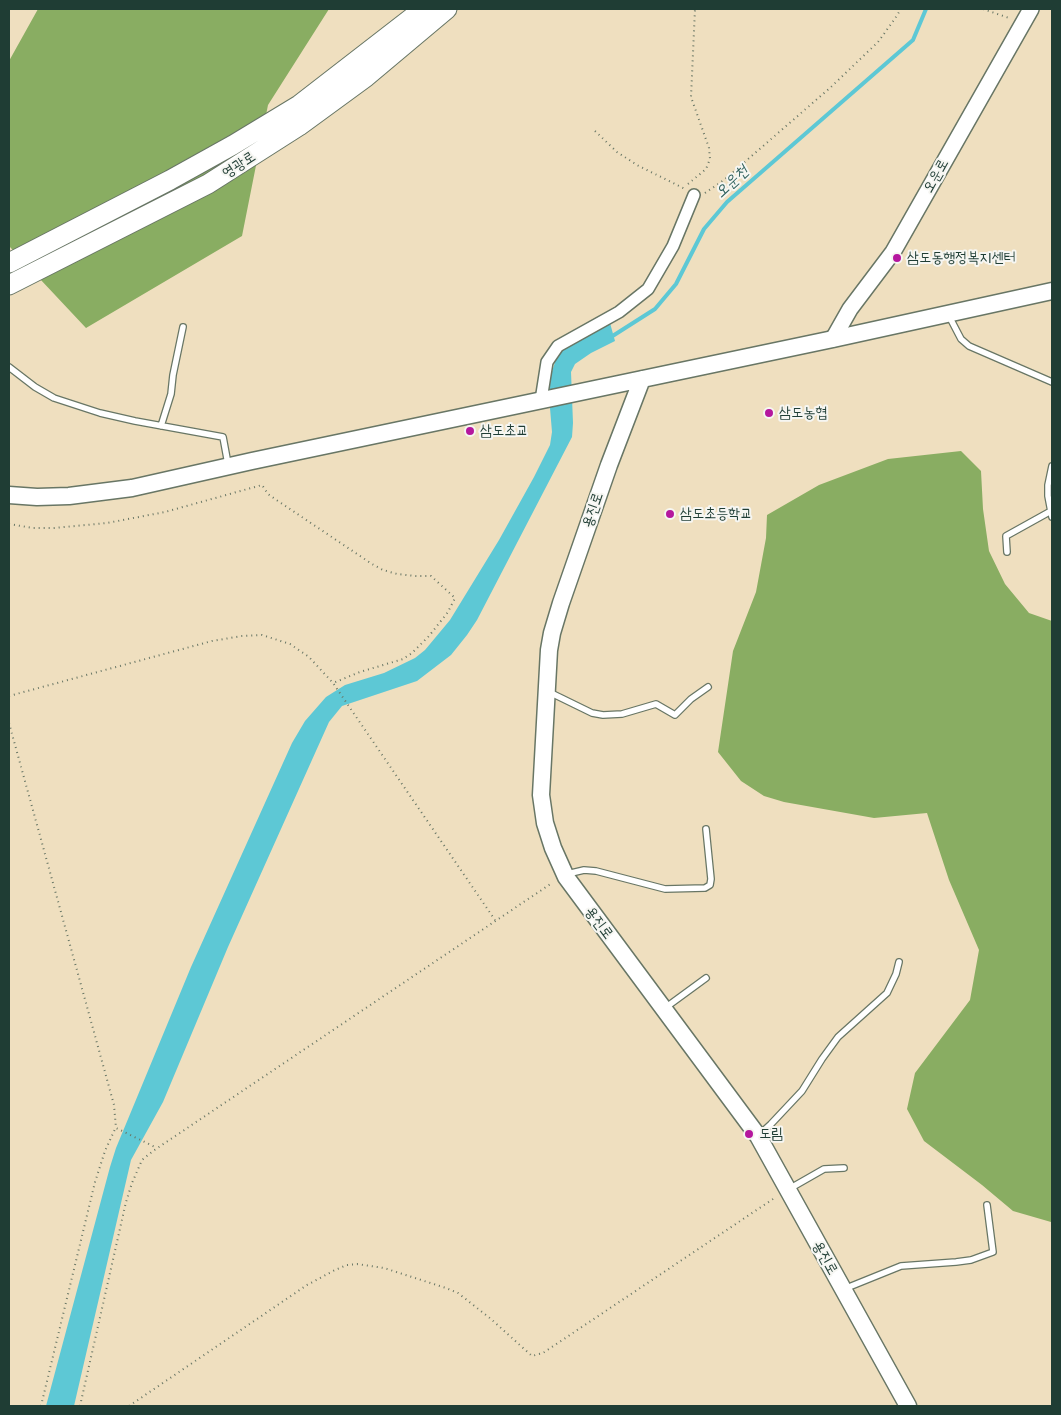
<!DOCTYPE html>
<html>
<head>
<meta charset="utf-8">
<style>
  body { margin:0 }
  #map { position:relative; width:1061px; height:1415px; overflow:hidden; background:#efdfbf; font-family:"Playpen Sans",sans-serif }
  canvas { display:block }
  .frame { position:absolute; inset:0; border:10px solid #1f3d34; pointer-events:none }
</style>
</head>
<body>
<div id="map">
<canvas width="1061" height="1415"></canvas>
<div class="frame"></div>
</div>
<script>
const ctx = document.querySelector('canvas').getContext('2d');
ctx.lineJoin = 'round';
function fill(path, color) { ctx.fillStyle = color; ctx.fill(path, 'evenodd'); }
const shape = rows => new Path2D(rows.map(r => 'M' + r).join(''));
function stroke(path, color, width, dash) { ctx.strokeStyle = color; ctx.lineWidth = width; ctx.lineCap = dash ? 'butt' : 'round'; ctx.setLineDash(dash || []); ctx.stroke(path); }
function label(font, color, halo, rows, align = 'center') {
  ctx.font = font + ' "Playpen Sans","Poor Story",sans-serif'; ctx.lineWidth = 4; ctx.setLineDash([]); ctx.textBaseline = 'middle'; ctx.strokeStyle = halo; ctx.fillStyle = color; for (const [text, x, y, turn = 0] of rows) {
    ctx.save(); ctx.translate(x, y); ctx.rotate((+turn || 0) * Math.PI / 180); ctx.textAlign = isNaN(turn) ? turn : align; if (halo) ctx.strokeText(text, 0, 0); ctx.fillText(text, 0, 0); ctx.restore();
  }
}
fill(shape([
  [38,9,329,9,268,105,242,236,86,328,9,246,9,61],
  [961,451,981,471,983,509,989,551,1005,584,1029,613,1052,621,1052,1222,1051,1222,1013,1211,982,1185,924,1141,907,1109,915,1073,970,1000,979,950,949,880,927,813,874,818,784,802,764,796,741,781,718,752,733,651,756,592,766,538,767,515,819,485,888,459]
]), '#89ad62');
fill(shape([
  [610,323,615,341,591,353,575,364,571,372,573,423,572,437,477,620,467,635,451,655,417,681,342,706,329,722,228,947,163,1102,131,1160,74,1406,46,1406,110,1167,116,1148,191,967,292,743,305,721,326,697,345,685,384,673,415,658,425,650,450,620,499,540,534,477,550,445,552,432,548,384,556,359,564,348]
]), '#5dc8d5');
stroke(shape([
  [611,337,655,309,676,284,704,229,727,202,913,40,926,9]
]), '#5dc8d5', 4);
const service = shape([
  [949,316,961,339,969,346,1052,382],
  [9,367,35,387,54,398,100,413,135,421,223,437,228,464],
  [161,426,171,394,173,375,183,327],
  [1052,466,1048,485,1048,496,1052,517],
  [1007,552,1006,536,1051,511],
  [549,692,592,713,603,715,622,714,656,704,675,715,691,699,708,687],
  [567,874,584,870,596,871,665,889,705,888,710,885,711,879,706,829],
  [665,1008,706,978],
  [759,1135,771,1124,802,1091,822,1059,838,1037,887,993,896,974,899,962],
  [789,1189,824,1169,844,1168],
  [844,1289,901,1266,956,1262,971,1260,993,1252,987,1205]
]);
const minor = shape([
  [541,400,547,362,558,346,619,312,648,289,673,246,694,195]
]);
const tertiary = shape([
  [833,339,850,309,893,252,1031,9]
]);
const secondary = shape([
  [642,379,609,465,561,603,552,633,549,650,541,795,545,823,553,848,566,877,758,1136,908,1406],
  [9,495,37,497,69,496,132,488,252,461,833,339,1052,291]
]);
const primary = shape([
  [9,263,170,180,233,145,299,105,423,9],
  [9,285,208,184,299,126,366,77,447,9]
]);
stroke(service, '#687665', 8);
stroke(minor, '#687665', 14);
stroke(tertiary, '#687665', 18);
stroke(secondary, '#687665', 19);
stroke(primary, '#687665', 21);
stroke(shape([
  [983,9,1009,18],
  [595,131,617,152,637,165,685,189],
  [688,184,706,169,710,159,709,148,691,97,695,9],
  [705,193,724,180,831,87,878,42,894,20,901,9],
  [9,524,33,528,54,528,107,523,165,512,262,485,268,494,275,499,372,564,383,570,397,574,416,576,431,576,455,598,448,612,429,636,412,653,403,659,360,672,333,683],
  [9,696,212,641,242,636,262,635,290,644,309,657,333,683,495,920],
  [9,723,114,1105,116,1128,157,1148],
  [41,1406,95,1182,105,1151,115,1129],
  [80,1406,126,1202,132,1183,142,1160,153,1151,552,883],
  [129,1406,307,1285,335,1270,347,1265,357,1264,384,1268,446,1288,458,1293,491,1319,532,1356,543,1353,776,1197]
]), '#687665', 2, [1, 4]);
stroke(service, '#fff', 5.5);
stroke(minor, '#fff', 11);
stroke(tertiary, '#fff', 15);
stroke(secondary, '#fff', 16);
stroke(primary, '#fff', 19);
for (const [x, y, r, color] of [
  [897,258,5,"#b5179e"],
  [769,413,5,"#b5179e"],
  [470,431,5,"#b5179e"],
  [670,514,5,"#b5179e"],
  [749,1134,5,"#b5179e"]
]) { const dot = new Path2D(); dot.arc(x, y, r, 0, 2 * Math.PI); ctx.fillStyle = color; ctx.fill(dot); stroke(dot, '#f6f6f2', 2); }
label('15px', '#1f3d34', '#f6f6f2', [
  ["영광로",239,165,-33],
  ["오운로",936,176,-61],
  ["용진로",593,510,-71],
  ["용진로",599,923,53],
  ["용진로",825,1258,61]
]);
label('15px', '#1f3d34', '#f6f6f2', [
  ["삼도동행정복지센터",907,258],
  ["삼도농협",779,413],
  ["삼도초교",480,431],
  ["삼도초등학교",680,514],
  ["도림",759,1134]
], 'left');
label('italic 16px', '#2e605c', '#f6f6f2', [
  ["오운천",732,182,-43]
]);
</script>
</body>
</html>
